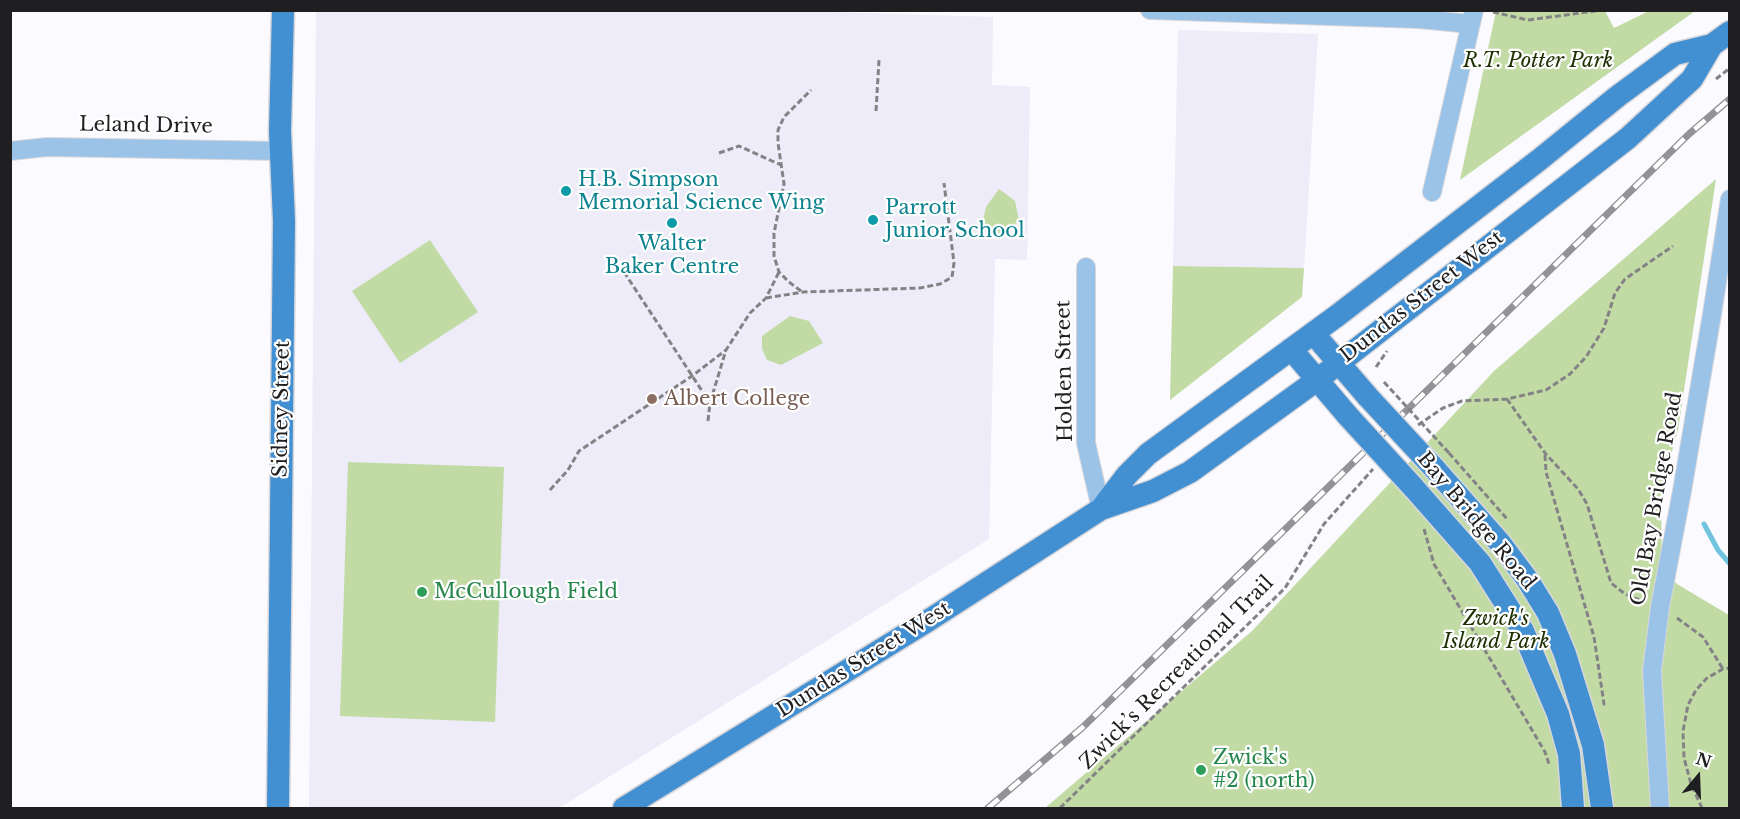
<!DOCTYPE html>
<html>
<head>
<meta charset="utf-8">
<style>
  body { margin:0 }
  #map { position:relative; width:1740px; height:819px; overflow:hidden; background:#fafaff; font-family:"Libre Baskerville",serif }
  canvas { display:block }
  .frame { position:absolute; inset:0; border:12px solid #1f1f21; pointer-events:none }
  .north { position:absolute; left:1668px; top:747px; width:60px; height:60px; -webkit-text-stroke:4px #fff; paint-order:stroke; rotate:19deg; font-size:16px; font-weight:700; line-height:24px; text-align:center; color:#1f1f21 }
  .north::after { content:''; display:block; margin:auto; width:21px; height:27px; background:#1f1f21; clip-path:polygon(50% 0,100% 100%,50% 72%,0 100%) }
</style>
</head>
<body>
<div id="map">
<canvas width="1740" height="819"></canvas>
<div class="frame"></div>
<div class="north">N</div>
</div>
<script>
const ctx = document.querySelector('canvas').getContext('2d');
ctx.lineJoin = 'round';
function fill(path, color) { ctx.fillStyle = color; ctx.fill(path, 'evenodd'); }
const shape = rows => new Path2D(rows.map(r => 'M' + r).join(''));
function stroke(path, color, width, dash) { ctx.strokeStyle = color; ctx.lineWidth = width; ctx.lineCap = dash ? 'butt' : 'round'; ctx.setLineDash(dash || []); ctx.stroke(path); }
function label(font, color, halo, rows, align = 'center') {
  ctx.font = font + ' "Libre Baskerville",serif'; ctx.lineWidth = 4.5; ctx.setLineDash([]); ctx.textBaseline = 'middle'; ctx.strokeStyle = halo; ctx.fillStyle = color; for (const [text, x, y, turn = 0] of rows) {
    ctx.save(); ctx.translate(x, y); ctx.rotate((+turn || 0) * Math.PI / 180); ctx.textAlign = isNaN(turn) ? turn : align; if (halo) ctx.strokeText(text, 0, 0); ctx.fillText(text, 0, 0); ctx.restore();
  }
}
fill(shape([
  [765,10,993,17,992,85,1030,87,1027,260,995,259,989,539,559,808,309,808,316,11],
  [1178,30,1318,34,1304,268,1173,266]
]), '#edecf8');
fill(shape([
  [1496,11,1605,11,1614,28,1649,11,1695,11,1460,180],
  [1716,179,1678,430,1661,490,1662,566,1677,584,1729,615,1729,808,1045,808,1252,631,1494,371],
  [999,189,1015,201,1019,220,1008,230,999,233,981,230,986,207],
  [430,240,478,312,400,363,352,291],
  [1173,266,1304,268,1302,297,1170,400],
  [790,316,809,321,823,343,781,365,767,360,762,349,762,336],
  [348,462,504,467,495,722,340,716]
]), '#c2dba5');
stroke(shape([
  [1704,524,1718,550,1730,564]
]), '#71c4df', 5);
const minor = shape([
  [1150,10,1419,19,1471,24],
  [10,151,47,147,281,151],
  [1432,192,1474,10],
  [1086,267,1086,443,1101,509],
  [1660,808,1652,671,1660,607,1682,491,1712,314,1730,199]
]);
const major = shape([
  [1313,333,1368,397],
  [1291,349,1348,416],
  [1434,468,1500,543,1527,579,1548,613,1565,654,1593,745,1602,808],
  [1413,487,1480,563,1523,631,1558,714,1569,754,1573,808],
  [1101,509,1127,475,1148,454,1338,315,1539,160,1618,96,1675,54,1712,45],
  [278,808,284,221,280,131,283,10],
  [624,808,926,622,1101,509,1153,491,1190,472,1317,380,1628,138,1692,79,1712,45,1730,32]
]);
stroke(minor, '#d7d7db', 20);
stroke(major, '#d7d7db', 25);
stroke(shape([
  [1493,12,1528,20,1603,10],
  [1716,79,1730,68],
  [876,111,879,60],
  [719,153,739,146,781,165],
  [624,272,710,403],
  [801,291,789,282,779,272,774,256,774,233,784,184,778,143,778,130,784,117,811,90],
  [766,298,803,292,920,288,940,284,952,277,954,263,944,183],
  [1376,367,1387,351],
  [1507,399,1545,453,1578,489,1587,504,1611,583,1625,594,1644,602],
  [708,421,710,403,726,350,750,313,766,298,779,272],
  [1418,425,1443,408,1462,401,1507,399,1546,390,1570,374,1586,357,1604,328,1615,293,1625,279,1673,246],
  [1449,453,1507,519],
  [1545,455,1546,472,1594,637,1604,704,1601,705],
  [550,490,568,470,579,451,692,376,726,350],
  [1424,529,1434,564,1545,752,1549,764],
  [1677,618,1703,637,1723,669],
  [1060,808,1285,588,1324,524,1373,469],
  [1702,808,1691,784,1684,758,1683,731,1688,705,1696,690,1707,678,1723,669,1730,668]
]), '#838386', 3, [6, 3]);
stroke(minor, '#9bc2e7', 18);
stroke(major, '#428fd2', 22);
const rail = shape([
  [988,808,1083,727,1689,134,1730,99]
]);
stroke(rail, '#939397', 7);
stroke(rail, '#fff', 4.5, [14]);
const majorBridge = shape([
  [1368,397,1434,468],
  [1348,416,1413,487]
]);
stroke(majorBridge, '#d7d7db', 25, []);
stroke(shape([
  [1384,382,1449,453]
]), '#838386', 3, [6, 3]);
stroke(majorBridge, '#428fd2', 22);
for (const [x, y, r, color] of [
  [566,191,6,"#0f9aa8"],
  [873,220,6,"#0f9aa8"],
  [672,223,6,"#0f9aa8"],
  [652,399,6,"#8d6e63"],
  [422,592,6,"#2e9e5b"],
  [1201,770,6,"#2e9e5b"]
]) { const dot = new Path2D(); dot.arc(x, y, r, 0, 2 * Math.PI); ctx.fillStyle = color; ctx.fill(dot); stroke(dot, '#fff', 2); }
label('italic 20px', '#1f3002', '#fff', [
  ["R.T. Potter Park",1538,61],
  ["Zwick's",1496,619],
  ["Island Park",1496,642]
]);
label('20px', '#1f1f21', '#fff', [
  ["Leland Drive",146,126,1],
  ["Dundas Street West",1422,297,-38],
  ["Holden Street",1065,371,-91],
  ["Sidney Street",282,409,-89],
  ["Old Bay Bridge Road",1657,499,-80],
  ["Bay Bridge Road",1476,521,50],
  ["Dundas Street West",864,660,-32],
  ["Zwick’s Recreational Trail",1177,673,-45]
]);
label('20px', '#0d838f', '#fff', [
  ["H.B. Simpson",578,180],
  ["Memorial Science Wing",578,203],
  ["Parrott",885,208],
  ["Junior School",885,231],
  ["Walter",672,244,"center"],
  ["Baker Centre",672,267,"center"]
], 'left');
label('20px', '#785e54', '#fff', [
  ["Albert College",664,399]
], 'left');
label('20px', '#27864d', '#fff', [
  ["McCullough Field",434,592],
  ["Zwick's",1213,758],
  ["#2 (north)",1213,781]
], 'left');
</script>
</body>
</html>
